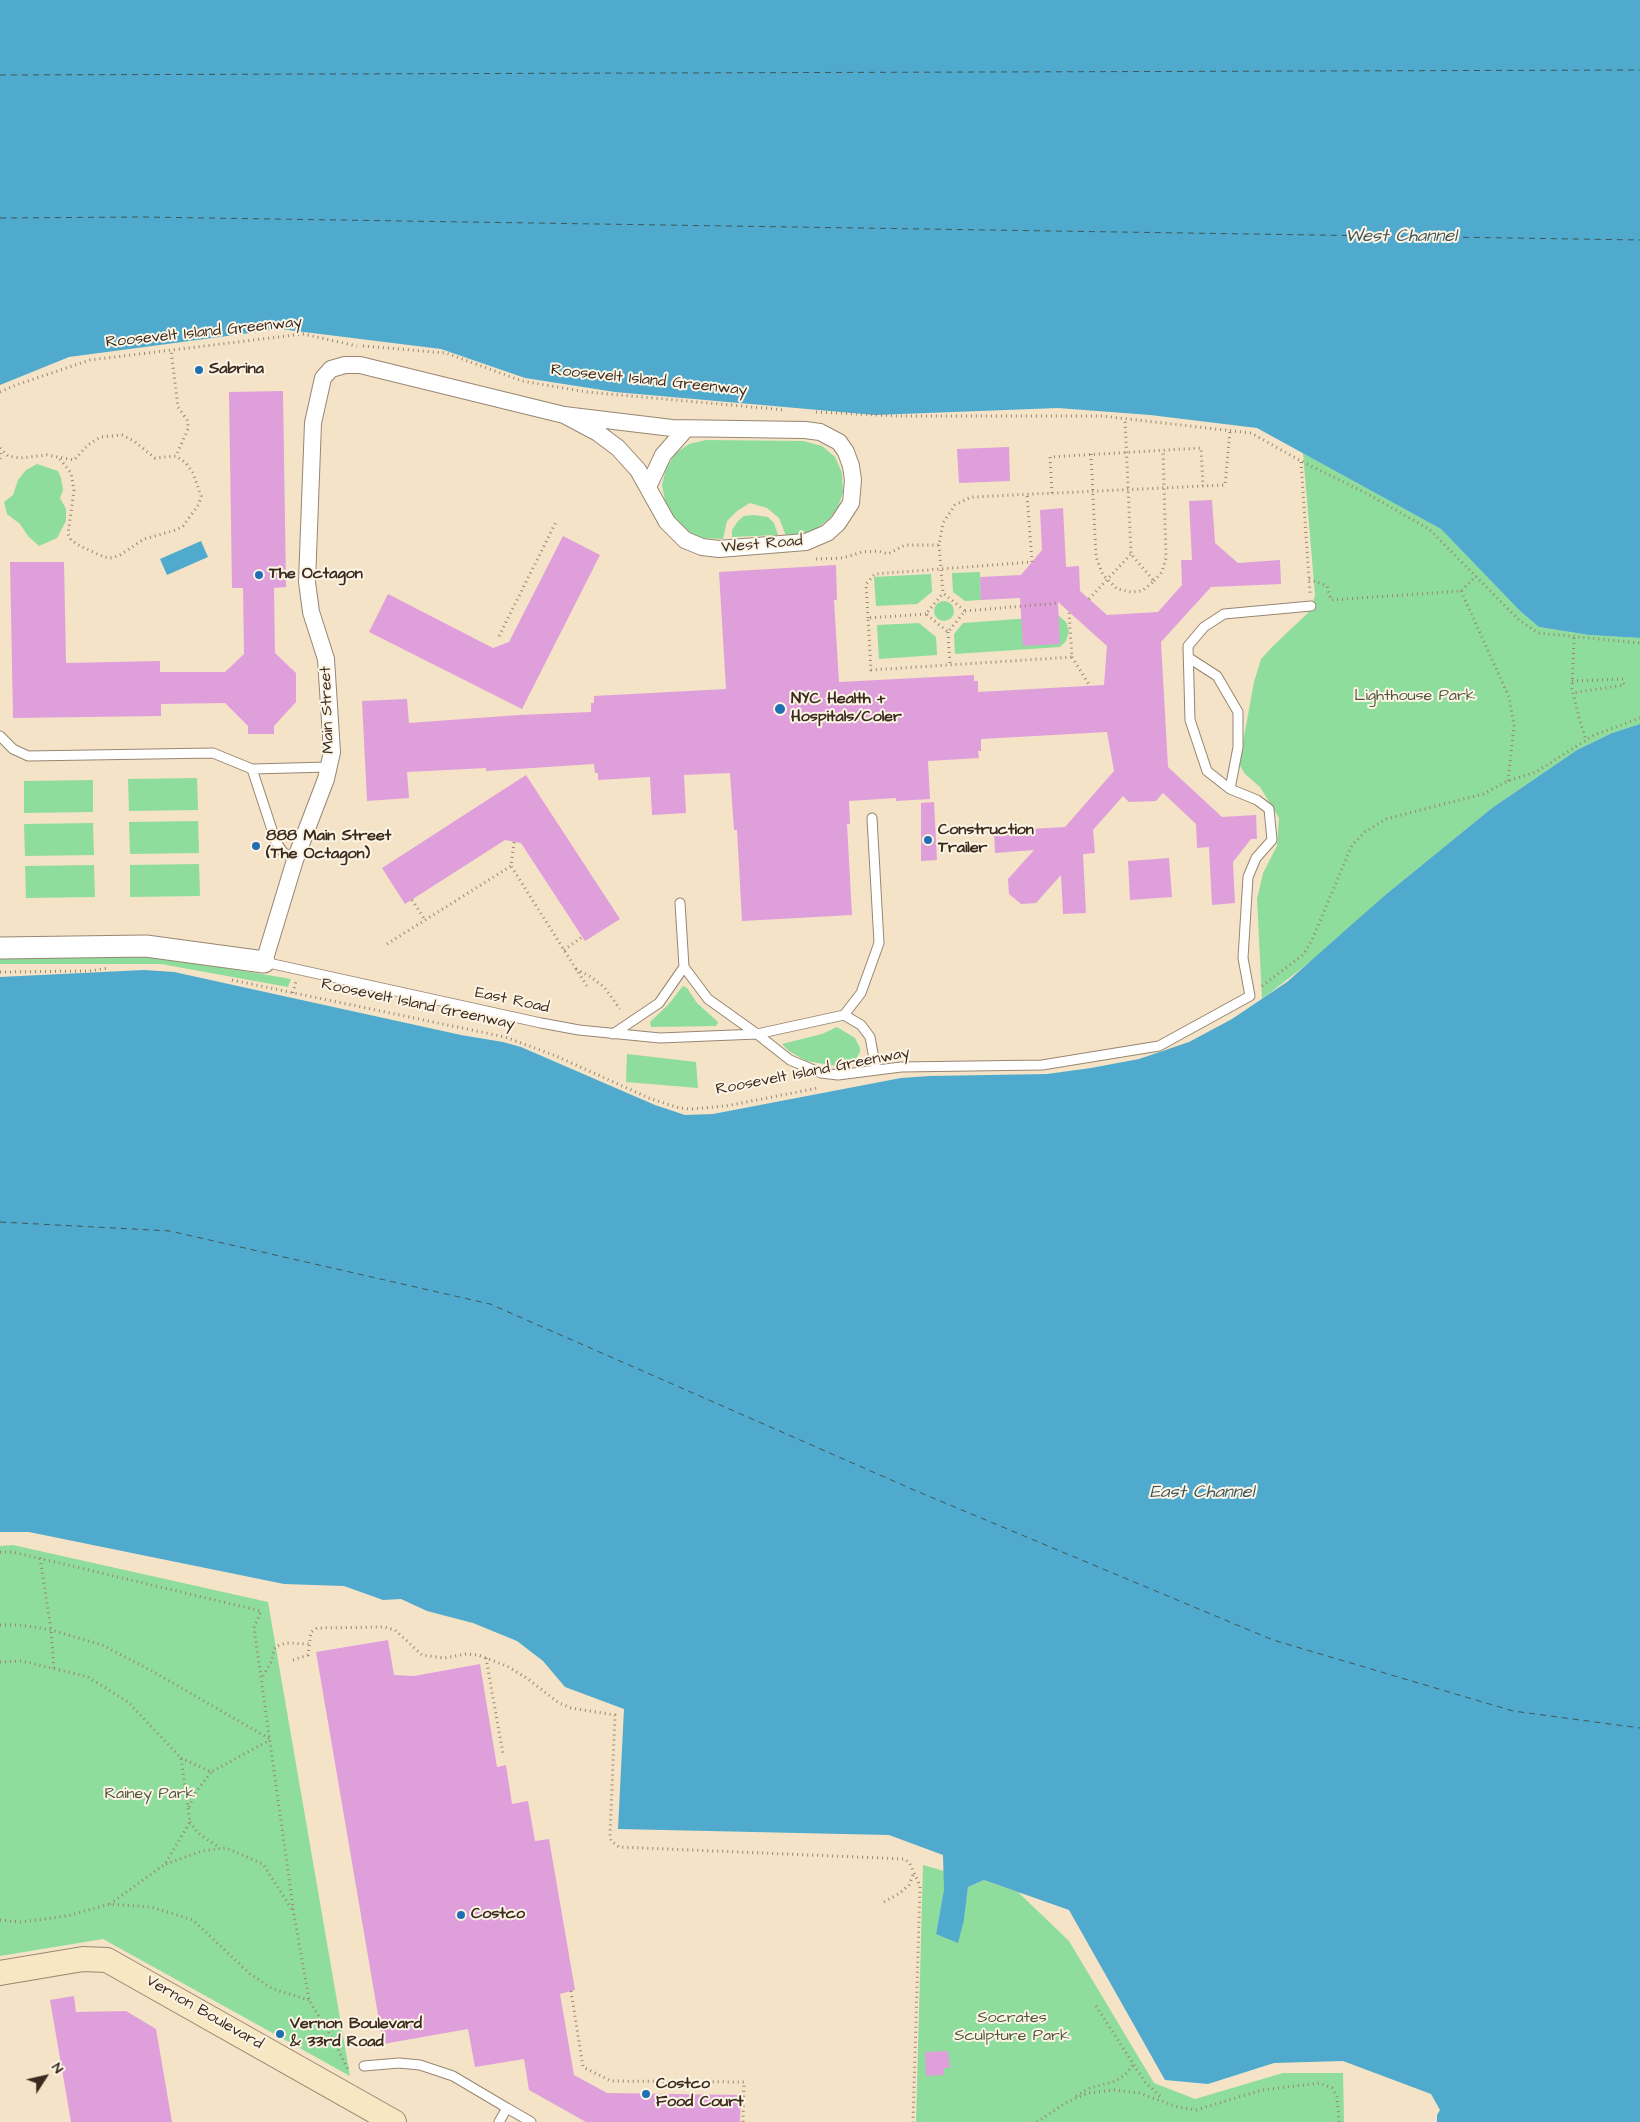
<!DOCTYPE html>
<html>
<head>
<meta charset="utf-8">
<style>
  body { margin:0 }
  #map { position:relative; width:1640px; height:2122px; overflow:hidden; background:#f4e3c7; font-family:"Architects Daughter",sans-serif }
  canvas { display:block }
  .north { position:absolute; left:20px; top:2052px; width:50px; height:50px; -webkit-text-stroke:4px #fcf5e5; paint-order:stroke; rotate:55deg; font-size:14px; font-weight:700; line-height:20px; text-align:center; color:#3b2a1e }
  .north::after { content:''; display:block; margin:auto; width:18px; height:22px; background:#3b2a1e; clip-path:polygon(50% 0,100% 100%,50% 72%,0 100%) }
</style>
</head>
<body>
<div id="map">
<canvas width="1640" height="2122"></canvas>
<div class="north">N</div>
</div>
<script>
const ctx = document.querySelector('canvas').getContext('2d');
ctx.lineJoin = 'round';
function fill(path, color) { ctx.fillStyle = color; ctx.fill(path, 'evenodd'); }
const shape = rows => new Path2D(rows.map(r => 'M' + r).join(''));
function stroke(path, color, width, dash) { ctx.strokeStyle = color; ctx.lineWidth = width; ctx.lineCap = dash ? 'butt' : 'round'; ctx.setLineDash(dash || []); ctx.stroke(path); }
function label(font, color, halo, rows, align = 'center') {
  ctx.font = font + ' "Architects Daughter",sans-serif'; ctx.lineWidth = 4; ctx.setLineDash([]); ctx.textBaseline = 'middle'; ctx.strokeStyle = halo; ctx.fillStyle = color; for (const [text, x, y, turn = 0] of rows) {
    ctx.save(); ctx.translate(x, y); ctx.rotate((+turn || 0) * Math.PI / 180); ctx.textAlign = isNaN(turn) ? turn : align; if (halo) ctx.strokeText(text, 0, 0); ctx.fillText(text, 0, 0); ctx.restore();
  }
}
fill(shape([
  [706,440,803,441,822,446,835,457,842,473,843,492,838,507,830,518,814,531,786,536,779,518,767,508,750,503,737,511,727,521,723,539,701,538,689,532,676,521,666,506,662,485,666,468,676,453,689,444],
  [1303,453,1441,529,1520,611,1539,627,1589,635,1640,638,1640,724,1612,733,1577,750,1492,808,1384,896,1324,951,1262,999,1257,899,1263,873,1277,846,1279,818,1260,787,1245,774,1239,764,1254,682,1261,659,1273,646,1311,610,1315,595],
  [37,464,58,471,61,478,63,490,60,498,66,509,66,521,57,538,39,546,28,536,20,524,7,514,4,502,13,495,18,480,26,470],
  [753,515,768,517,774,523,778,535,732,537,732,530,738,521,744,516],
  [980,572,981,600,965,601,953,592,952,573],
  [931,574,932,592,917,604,876,606,874,577],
  '934 611a10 10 0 1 1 20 0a10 10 0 1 1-20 0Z',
  [1059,616,1066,622,1069,631,1066,641,1060,647,955,654,954,634,963,623],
  [919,623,936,637,937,655,879,659,877,625],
  [197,778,198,810,129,811,128,779],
  [93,780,93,812,24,813,24,781],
  [198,821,199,853,130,854,129,822],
  [93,823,94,855,25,856,24,824],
  [199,864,200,896,130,897,130,865],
  [94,865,95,897,26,898,25,866],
  [129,955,197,963,291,979,288,987,161,964,0,964,0,958],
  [683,986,687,988,697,1003,717,1021,718,1023,716,1026,651,1027,650,1022,668,1005],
  [837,1027,855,1038,860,1048,860,1052,856,1059,842,1067,806,1061,789,1051,782,1044,822,1034],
  [627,1054,696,1062,698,1088,626,1082],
  [13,1545,268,1602,350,2076,103,1939,0,1956,0,1546],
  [923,1865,944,1871,944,1889,936,1934,964,1920,968,1887,984,1880,1018,1892,1069,1941,1154,2083,1195,2099,1283,2073,1343,2073,1344,2122,916,2122]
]), '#8fdd9c');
fill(shape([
  [0,0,1640,0,1640,638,1589,635,1539,627,1520,611,1441,529,1257,428,1150,415,1058,408,875,415,615,392,525,378,441,349,280,329,69,357,0,385],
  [201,541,208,557,167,575,160,559],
  [1640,724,1640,2122,1437,2122,1437,2115,1440,2110,1431,2094,1343,2061,1274,2063,1208,2084,1165,2080,1069,1910,984,1880,968,1887,964,1920,958,1943,936,1934,944,1889,943,1855,889,1835,618,1829,624,1709,565,1687,543,1661,517,1641,473,1623,427,1611,401,1599,383,1600,344,1586,284,1584,29,1532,0,1532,0,977,144,970,174,972,461,1035,503,1042,521,1047,655,1105,685,1115,713,1114,901,1078,930,1076,1047,1074,1091,1068,1139,1059,1189,1042,1232,1019,1287,982,1384,896,1492,808,1577,750,1612,733]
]), '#4faacd');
stroke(shape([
  [0,75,1640,70],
  [0,218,142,217,1640,240],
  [0,1222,170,1231,490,1304,914,1490,1273,1640,1513,1711,1640,1728]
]), '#42575b', 1, [6, 5]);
fill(shape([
  [283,391,286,587,274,588,275,653,296,673,296,702,274,726,274,734,248,734,248,726,225,703,161,704,161,716,13,718,10,562,64,562,66,663,160,661,160,672,225,672,244,654,243,588,232,588,229,392],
  [1009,447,1010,481,959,483,957,449],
  [1212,500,1215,543,1238,563,1280,560,1281,584,1211,587,1161,642,1168,767,1222,817,1256,815,1257,839,1251,839,1233,862,1235,903,1212,905,1209,847,1197,848,1196,824,1163,793,1156,801,1129,802,1123,796,1093,830,1095,853,1083,854,1086,913,1063,914,1061,875,1036,903,1021,904,1009,894,1008,879,1034,850,995,853,994,831,1065,827,1114,771,1107,732,981,739,981,751,978,751,979,758,928,761,930,799,896,801,896,798,849,801,850,824,847,824,852,915,742,921,737,830,734,830,730,773,684,775,686,813,652,815,650,777,598,780,598,773,595,773,594,764,486,771,486,768,407,772,409,798,367,801,362,701,407,699,409,723,519,715,591,712,591,703,594,703,594,696,726,689,719,572,836,565,837,600,834,600,839,682,974,675,974,681,978,681,978,692,1104,685,1107,646,1058,602,1060,644,1023,646,1020,598,981,600,980,577,1021,575,1042,550,1040,510,1063,508,1066,567,1079,566,1080,591,1107,615,1158,612,1182,585,1181,560,1192,560,1189,501],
  [563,536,600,555,522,709,369,632,388,594,493,648,509,642],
  [526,775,620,919,585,941,521,843,505,840,405,904,382,868],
  [934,802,937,860,921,861,921,803],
  [1169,858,1172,897,1130,900,1128,861],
  [388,1640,394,1675,414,1676,480,1664,497,1767,506,1765,512,1804,528,1801,535,1841,549,1839,575,1990,560,1994,574,2075,607,2093,741,2095,740,2122,586,2122,529,2090,524,2059,475,2067,468,2029,383,2044,316,1652],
  [74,1996,76,2012,126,2011,156,2029,172,2122,71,2122,50,2000],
  [948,2051,950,2068,944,2068,944,2075,926,2076,925,2052]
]), '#df9fdb');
const service = shape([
  [1189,658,1217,676,1238,712,1238,747,1230,789],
  [0,736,13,749,28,756,213,753,252,769,329,767],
  [252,769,276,842,283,852,295,860],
  [680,903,684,967,708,999,757,1034,790,1060,821,1073,838,1075,901,1067,1042,1065,1159,1046,1250,996,1243,958,1248,877,1256,858,1272,840,1269,809,1257,800,1230,789,1207,771,1190,720,1188,646,1204,627,1224,614,1311,606],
  [264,962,541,1023,579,1030,660,1038,757,1034,844,1015,861,1025,870,1037,876,1069],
  [844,1015,861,993,879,943,872,818],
  [613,1034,659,1003,684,967],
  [364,2066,399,2063,420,2065,453,2076,507,2108,499,2122],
  [507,2108,531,2122]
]);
const minor = shape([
  [648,487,663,455,686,429],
  [264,962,295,860,326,779,332,752,326,659,311,612,307,582,313,423,323,378,331,369,345,365,360,365,564,415,672,428,805,430,820,432,839,442,846,452,851,466,853,480,851,503,838,523,827,533,806,542,719,549,702,547,685,540,667,522,638,470,618,448,598,433,564,415]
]);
const tertiary = shape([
  [0,948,146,946,264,962]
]);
const secondary = shape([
  [0,1973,83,1959,107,1960,394,2122]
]);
stroke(service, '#988672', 11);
stroke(minor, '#988672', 18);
stroke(tertiary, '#988672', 23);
stroke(secondary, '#988672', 26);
stroke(shape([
  [363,346,446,353,522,381,587,392,785,410],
  [0,392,16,385,90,360,303,334,357,346],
  [816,412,898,416,1102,416,1251,433,1301,461,1364,492,1429,529,1519,620,1538,633,1640,643],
  [0,448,8,456,20,458,47,455,74,460,88,445,100,437,122,435,134,441,155,458,176,456,188,429,188,421,178,407,171,350],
  [1091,454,1096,557,1103,575,1117,589,1131,592,1142,591,1154,581,1131,554,1125,419],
  [0,459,1,450],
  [60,459,71,473,74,490,68,534,71,540,80,546,104,557,112,558,120,555,144,539,176,530,183,526,199,504,201,496,193,473,186,463,176,456],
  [1301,462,1310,593],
  [1052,493,1050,457,1201,448,1203,486],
  [939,545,943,593,965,611,948,632,926,614,943,593],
  [816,559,843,558,862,552,878,551,888,554,905,545,939,545,943,523,955,505,971,497,1225,485,1230,431],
  [1309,579,1327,586,1331,600,1461,591,1476,576],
  [1154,581,1162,572,1166,558,1163,450],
  [1461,591,1509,697,1514,726,1508,781],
  [1089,599,1131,554],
  [965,611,1059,603],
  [926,614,868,618,871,670,1072,657,1069,612],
  [868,618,866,584,875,574,1032,562,1027,494],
  [948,632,950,665],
  [499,636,557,520],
  [1574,638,1572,688,1579,718,1586,740],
  [1072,657,1090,686],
  [1572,681,1623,679,1624,685,1573,693],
  [514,842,511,866,588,988],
  [412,900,425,920],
  [387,944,511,866],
  [564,950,582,937],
  [576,969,591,977,604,987,620,1009],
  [0,972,89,971,109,968],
  [232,980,505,1037,556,1056,649,1098,679,1108,691,1109,726,1106,818,1088],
  [1262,986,1303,955,1312,940,1352,845,1365,832,1386,819,1483,794,1508,781,1536,772,1594,735,1640,718],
  [293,993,296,981],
  [0,1552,13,1552,261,1611,254,1628,294,1914,309,2000,335,2043,349,2072],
  [40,1558,51,1630,54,1669],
  [0,1625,20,1625,51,1630,102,1645,152,1671,270,1739],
  [486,1658,503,1754],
  [293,1660,308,1655,311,1632,317,1628,384,1627,395,1630,422,1655,444,1658,466,1654,478,1655,507,1666,528,1679,559,1703,571,1708,615,1715,610,1834,611,1841,619,1847,905,1859,910,1864,920,1886,913,2122],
  [0,1662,22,1661,88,1677,128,1702,181,1758,190,1822,165,1864,110,1904],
  [263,1676,271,1662,275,1647,285,1643,309,1644],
  [181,1758,211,1772,270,1740],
  [189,1807,196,1792,211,1772],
  [190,1822,198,1833,220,1848],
  [166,1864,202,1851,226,1848,263,1864,293,1911],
  [884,1902,900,1893,909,1885,913,1875],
  [0,1920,21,1922,67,1916,110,1904,151,1907,193,1920,250,1974,273,1989,309,2000],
  [571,1991,583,2067,611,2081,744,2082,743,2122],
  [1096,2006,1145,2082,1162,2098],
  [1076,2096,1090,2088,1113,2082,1125,2075,1133,2065],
  [1037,2122,1067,2102,1088,2093,1114,2090,1139,2093,1178,2107,1196,2110,1262,2090,1320,2083,1332,2088,1337,2096,1339,2122]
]), '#988672', 3, [1, 4]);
stroke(service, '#fff', 9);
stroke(minor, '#fff', 16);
stroke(tertiary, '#fff', 21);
stroke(secondary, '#f7e8c3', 24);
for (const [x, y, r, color] of [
  [199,370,5,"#1f6fb2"],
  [259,575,5,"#1f6fb2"],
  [780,709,6,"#1f6fb2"],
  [928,840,5,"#1f6fb2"],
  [256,846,5,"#1f6fb2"],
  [461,1915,5,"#1f6fb2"],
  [280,2034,5,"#1f6fb2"],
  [646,2094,5,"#1f6fb2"]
]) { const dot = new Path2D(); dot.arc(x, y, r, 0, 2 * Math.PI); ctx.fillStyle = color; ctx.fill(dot); stroke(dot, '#fcf5e5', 2); }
label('16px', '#3b2a1e', '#fcf5e5', [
  ["Roosevelt Island Greenway",204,333,-6],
  ["Roosevelt Island Greenway",649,381,6],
  ["West Road",762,545,-5],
  ["Main Street",328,710,-92],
  ["East Road",512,1001,12],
  ["Roosevelt Island Greenway",418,1005,12],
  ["Roosevelt Island Greenway",813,1072,-11],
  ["Vernon Boulevard",204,2013,30]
]);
label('bold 16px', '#3b2a1e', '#fcf5e5', [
  ["Sabrina",209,370],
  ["The Octagon",269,575],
  ["NYC Health +",791,700],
  ["Hospitals/Coler",791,718],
  ["Construction",938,831],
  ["Trailer",938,849],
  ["888 Main Street",266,837],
  ["(The Octagon)",266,855],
  ["Costco",471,1915],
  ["Vernon Boulevard",290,2025],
  ["& 33rd Road",290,2043],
  ["Costco",656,2085],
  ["Food Court",656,2103]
], 'left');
label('16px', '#50573e', '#fcf5e5', [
  ["Lighthouse Park",1415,697],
  ["Rainey Park",150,1795],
  ["Socrates",1012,2019],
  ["Sculpture Park",1012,2037]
]);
label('italic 18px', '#42575b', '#fcf5e5', [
  ["West Channel",1401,237],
  ["East Channel",1202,1493]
]);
</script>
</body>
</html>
